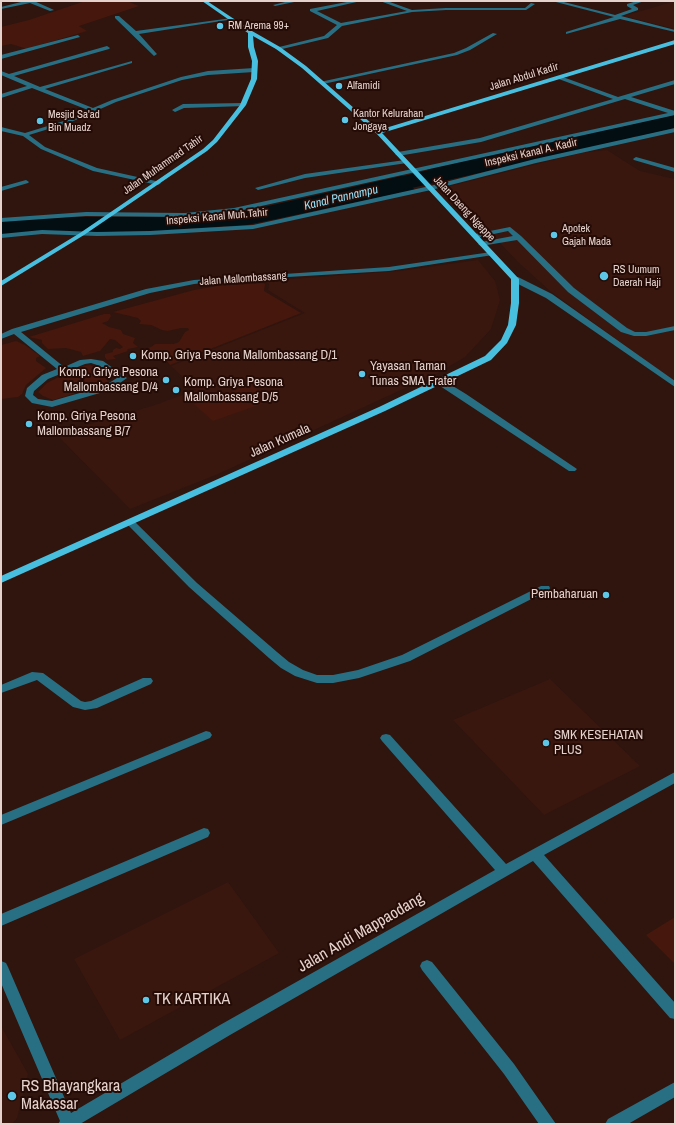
<!DOCTYPE html>
<html>
<head>
<meta charset="utf-8">
<style>
  body { margin:0 }
  #map { position:relative; width:676px; height:1125px; overflow:hidden; background:#2f150e; font-family:"Archivo Narrow",sans-serif }
  canvas { display:block }
  .frame { position:absolute; inset:0; border:2px solid #e5d2cd; pointer-events:none }
</style>
</head>
<body>
<div id="map">
<canvas width="676" height="1125"></canvas>
<div class="frame"></div>
</div>
<script>
const ctx = document.querySelector('canvas').getContext('2d');
ctx.lineJoin = 'round';
function fill(path, color) { ctx.fillStyle = color; ctx.fill(path, 'evenodd'); }
const shape = rows => new Path2D(rows.map(r => 'M' + r).join(''));
function stroke(path, color, width, dash) { ctx.strokeStyle = color; ctx.lineWidth = width; ctx.lineCap = dash ? 'butt' : 'round'; ctx.setLineDash(dash || []); ctx.stroke(path); }
function label(font, color, halo, rows, align = 'center') {
  ctx.font = font + ' "Archivo Narrow",sans-serif'; ctx.lineWidth = 4; ctx.setLineDash([]); ctx.textBaseline = 'middle'; ctx.strokeStyle = halo; ctx.fillStyle = color; for (const [text, x, y, turn = 0] of rows) {
    ctx.save(); ctx.translate(x, y); ctx.rotate((+turn || 0) * Math.PI / 180); ctx.textAlign = isNaN(turn) ? turn : align; if (halo) ctx.strokeText(text, 0, 0); ctx.fillText(text, 0, 0); ctx.restore();
  }
}
fill(shape([
  [672,2,675,3,675,29,624,16],
  [607,150,640,171,675,179,675,382,550,291,518,262,447,187,581,153],
  [478,260,495,281,500,300,491,329,465,357,438,373,218,474,130,509,56,434,152,406,196,390,171,366,305,313,268,290,269,284,266,281,400,271],
  [550,679,640,766,544,815,453,720],
  [228,882,279,953,120,1040,74,959],
  [1,1026,28,1074,17,1118,12,1124,1,1124]
]), '#39170f');
fill(shape([
  [85,1,127,1,139,6,79,26,87,31,27,49,11,44,1,46,1,27,29,20],
  [263,283,265,284,264,291,301,313,170,365,167,361,159,359,159,356,150,354,144,349,151,347,155,344,174,344,179,342,185,332,189,330,188,328,181,328,168,331,162,330,151,325,139,324,141,321,138,318,113,312,194,290,217,286],
  [104,314,110,314,111,316,108,321,102,323,109,327,121,330,123,334,135,338,133,343,138,347,128,349,127,350,128,351,113,356,116,359,107,360,105,357,105,354,113,352,113,350,116,348,120,349,123,347,115,340,110,339,100,351,83,356,81,352,66,348,48,349,42,343,42,340,29,337],
  [16,341,25,345,40,356,36,358,36,361,46,368,26,385,22,394,18,397,1,399,1,345],
  [90,365,96,368,95,374,106,378,108,382,96,387,53,400,43,396,38,392,47,383,76,368],
  [251,385,270,401,213,421,194,404],
  [675,917,675,964,646,935]
]), '#46170c');
fill(shape([
  [675,115,675,128,637,137,618,128],
  [614,128,633,138,439,182,427,169],
  [402,176,415,190,247,225,165,230,102,231,121,218,187,217,246,211],
  [90,218,72,231,38,231,1,233,1,221,31,219]
]), '#030e12');
fill(shape([
  [675,115,675,127,574,151,566,149,563,144,566,139,675,115],
  [484,157,492,159,495,164,492,169,357,201,349,199,345,194,349,189,484,157],
  [47,217,162,217,171,219,174,224,171,229,162,231,47,233,1,236,1,220,47,217]
]), '#030e12');
fill(shape([
  [25,1,34,1,54,10,50,11,30,3,1,9,1,7,25,1],
  [289,1,299,1,275,6,273,5,289,1],
  [352,1,361,1,317,11,341,23,407,11,380,1,387,1,412,10,446,8,525,8,531,3,535,4,526,10,446,10,412,12,342,26,328,38,278,50,275,48,324,36,337,25,310,11,310,9,352,1],
  [552,1,560,1,615,15,632,9,627,6,627,4,637,1,644,1,633,5,638,8,638,10,621,16,675,30,675,32,620,19,566,34,566,32,614,17,552,1],
  [115,16,119,16,136,31,232,18,234,19,139,34,156,53,157,54,154,56,115,18,115,16],
  [493,33,497,34,470,50,457,55,323,84,320,82,454,53,466,48,493,33],
  [78,35,80,37,1,59,1,55,78,35],
  [107,46,110,48,109,49,14,76,40,87,132,61,132,63,45,89,93,108,112,100,181,77,208,71,254,68,257,70,254,72,208,75,182,80,116,102,71,122,29,135,45,147,97,168,160,182,161,183,158,185,93,171,41,149,23,136,1,131,1,127,25,133,67,120,88,110,32,88,1,98,1,94,27,86,1,75,1,71,9,74,107,46],
  [556,76,560,76,618,97,675,80,675,84,631,97,675,111,675,115,234,212,185,217,86,216,1,222,1,218,86,212,185,213,234,208,668,113,625,99,481,142,398,156,395,154,398,152,480,138,613,99,556,78,556,76],
  [243,103,245,104,245,106,184,108,175,112,172,110,183,104,243,103],
  [675,128,675,132,536,163,431,190,253,229,150,235,97,236,42,234,1,238,1,234,42,230,97,232,150,231,253,225,430,186,535,159,675,128],
  [636,157,675,168,675,172,634,160,633,159,636,157],
  [405,160,408,162,407,163,305,178,258,190,255,188,305,174,405,160],
  [26,180,29,182,28,183,1,191,1,187,26,180],
  [510,227,521,236,574,288,627,328,635,332,646,332,675,326,675,330,646,336,634,336,621,332,568,292,517,240,481,246,478,244,481,242,513,236,508,231,475,238,472,236,475,234,510,227],
  [491,252,493,253,493,255,389,271,221,281,194,284,150,293,21,332,64,367,80,360,91,359,103,361,127,378,110,390,52,407,32,403,25,396,27,388,42,375,57,369,14,334,1,339,1,334,12,329,146,289,194,280,389,267,491,252],
  [91,363,97,365,117,378,104,386,52,401,38,399,33,395,34,391,48,379,85,364,91,363],
  [512,277,518,277,552,294,675,381,675,387,546,298,512,281,512,277],
  [437,380,443,380,466,394,577,469,575,471,569,471,437,384,436,382,437,380],
  [131,520,134,521,197,583,277,652,289,662,303,670,317,675,333,675,358,670,402,655,541,586,549,586,550,588,549,590,410,661,359,678,333,683,317,683,295,676,281,668,269,658,189,587,128,525,126,523,131,520],
  [32,672,43,673,81,701,85,702,91,701,143,678,151,678,153,681,151,684,97,708,85,710,73,707,37,680,1,693,1,685,32,672],
  [206,731,210,732,212,735,210,738,1,825,1,815,206,731],
  [386,734,390,735,506,864,675,772,675,783,544,855,675,1003,675,1019,670,1018,533,861,230,1035,80,1124,58,1124,60,1121,1,983,1,961,6,963,8,967,71,1113,220,1025,495,870,382,741,380,738,382,735,386,734],
  [204,828,208,829,210,833,208,837,1,926,1,914,204,828],
  [427,960,432,962,514,1064,556,1124,539,1124,504,1074,422,970,420,966,422,962,427,960],
  [675,1082,675,1097,628,1124,605,1124,608,1119,675,1082]
]), '#296f83');
fill(shape([
  [202,1,207,1,252,31,280,47,306,66,379,130,675,40,675,44,382,133,519,279,519,303,516,325,507,343,491,360,385,411,1,583,1,576,379,407,485,356,501,340,508,325,511,303,511,279,376,133,302,68,276,49,253,36,254,47,258,61,257,79,246,105,217,142,207,151,84,235,1,286,1,281,80,233,203,149,213,140,240,105,251,79,252,61,248,47,248,33,202,1]
]), '#49bfe0');
for (const [x, y, r, color] of [
  [220,26,4,"#5cc7e7"],
  [339,86,4,"#5cc7e7"],
  [345,120,4,"#5cc7e7"],
  [40,121,4,"#5cc7e7"],
  [554,235,4,"#5cc7e7"],
  [604,276,5,"#5cc7e7"],
  [133,356,4,"#5cc7e7"],
  [362,374,4,"#5cc7e7"],
  [166,380,4,"#5cc7e7"],
  [176,390,4,"#5cc7e7"],
  [29,424,4,"#5cc7e7"],
  [606,595,4,"#5cc7e7"],
  [546,743,4,"#5cc7e7"],
  [146,1000,4,"#5cc7e7"],
  [12,1096,5,"#5cc7e7"]
]) { const dot = new Path2D(); dot.arc(x, y, r, 0, 2 * Math.PI); ctx.fillStyle = color; ctx.fill(dot); stroke(dot, '#250b06', 1.5); }
label('11px', '#e5d2cd', '#250b06', [
  ["RM Arema 99+",228,26],
  ["Alfamidi",347,86],
  ["Kantor Kelurahan",353,114],
  ["Jongaya",353,127],
  ["Mesjid Sa'ad",48,115],
  ["Bin Muadz",48,128],
  ["Apotek",562,229],
  ["Gajah Mada",562,242],
  ["RS Uumum",613,270],
  ["Daerah Haji",613,283]
], 'left');
label('11px', '#e5d2cd', '#250b06', [
  ["Jalan Abdul Kadir",524,77,-17],
  ["Inspeksi Kanal A. Kadir",531,153,-13],
  ["Jalan Muhammad Tahir",163,165,-35],
  ["Jalan Daeng Ngeppe",464,209,47],
  ["Inspeksi Kanal Muh.Tahir",217,217,-5],
  ["Jalan Mallombassang",243,279,-4]
]);
label('italic 12px', '#94e0f8', '#250b06', [
  ["Kanal Pannampu",341,198,-13]
]);
label('13px', '#e5d2cd', '#250b06', [
  ["Komp. Griya Pesona Mallombassang D/1",141,356],
  ["Yayasan Taman",370,367],
  ["Tunas SMA Frater",370,382],
  ["Komp. Griya Pesona",158,373,"right"],
  ["Mallombassang D/4",158,388,"right"],
  ["Komp. Griya Pesona",184,383],
  ["Mallombassang D/5",184,398],
  ["Komp. Griya Pesona",37,417],
  ["Mallombassang B/7",37,432],
  ["Pembaharuan",598,595,"right"],
  ["SMK KESEHATAN",554,736],
  ["PLUS",554,751]
], 'left');
label('13px', '#e5d2cd', '#250b06', [
  ["Jalan Kumala",280,441,-24]
]);
label('16px', '#e5d2cd', '#250b06', [
  ["Jalan Andi Mappaodang",361,933,-30]
]);
label('16px', '#e5d2cd', '#250b06', [
  ["TK KARTIKA",154,1000],
  ["RS Bhayangkara",21,1087],
  ["Makassar",21,1105]
], 'left');
</script>
</body>
</html>
